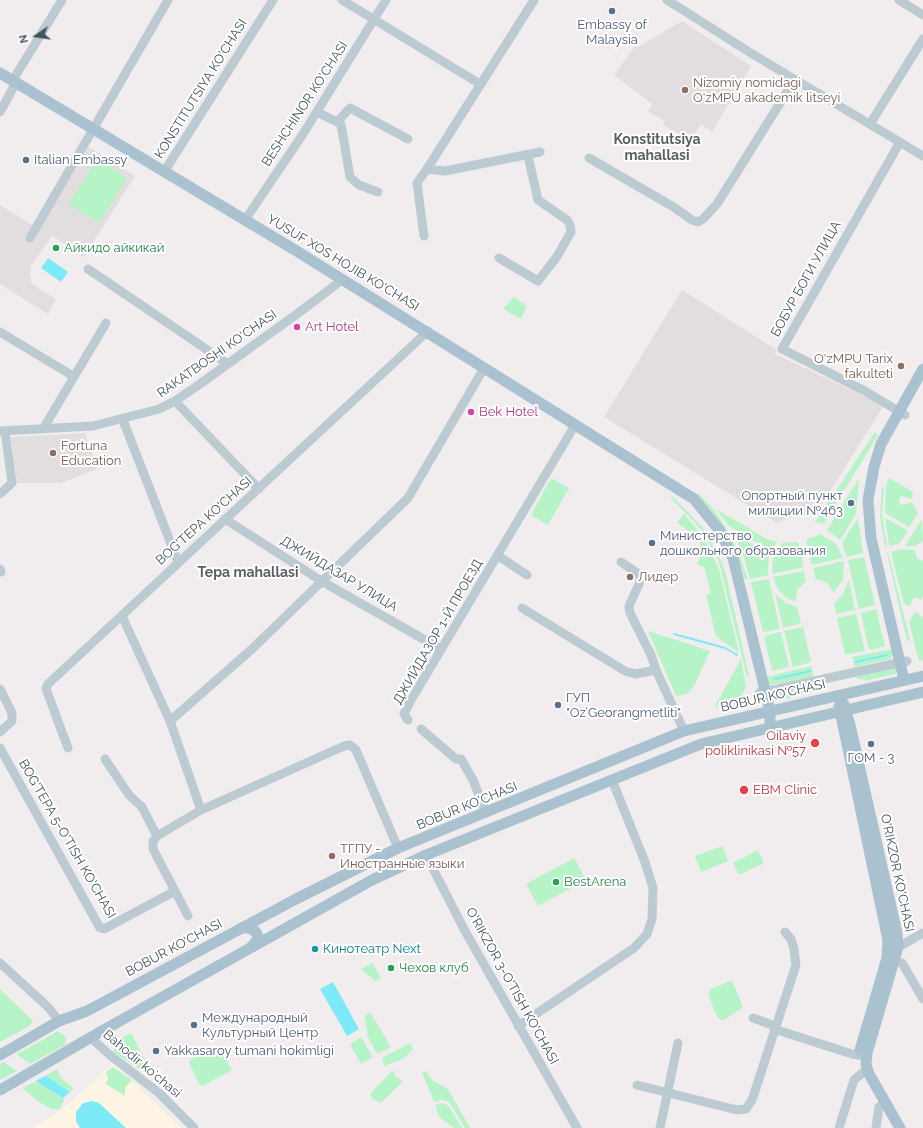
<!DOCTYPE html>
<html>
<head>
<meta charset="utf-8">
<style>
  body { margin:0 }
  #map { position:relative; width:923px; height:1128px; overflow:hidden; background:#f1edee; font-family:Raleway,sans-serif }
  canvas { display:block }
  .north { position:absolute; left:16px; top:16px; width:40px; height:40px; -webkit-text-stroke:3px #fff; paint-order:stroke; rotate:257deg; font-size:11px; font-weight:700; line-height:16px; text-align:center; color:#44545d }
  .north::after { content:''; display:block; margin:auto; width:14px; height:18px; background:#44545d; clip-path:polygon(50% 0,100% 100%,50% 72%,0 100%) }
</style>
</head>
<body>
<div id="map">
<canvas width="923" height="1128"></canvas>
<div class="north">N</div>
</div>
<script>
const ctx = document.querySelector('canvas').getContext('2d');
ctx.lineJoin = 'round';
function fill(path, color) { ctx.fillStyle = color; ctx.fill(path, 'evenodd'); }
const shape = rows => new Path2D(rows.map(r => 'M' + r).join(''));
function stroke(path, color, width, dash) { ctx.strokeStyle = color; ctx.lineWidth = width; ctx.lineCap = dash ? 'butt' : 'round'; ctx.setLineDash(dash || []); ctx.stroke(path); }
function label(font, color, halo, rows, align = 'center') {
  ctx.font = font + ' Raleway,sans-serif'; ctx.lineWidth = 4; ctx.setLineDash([]); ctx.textBaseline = 'middle'; ctx.strokeStyle = halo; ctx.fillStyle = color; for (const [text, x, y, turn = 0] of rows) {
    ctx.save(); ctx.translate(x, y); ctx.rotate((+turn || 0) * Math.PI / 180); ctx.textAlign = isNaN(turn) ? turn : align; if (halo) ctx.strokeText(text, 0, 0); ctx.fillText(text, 0, 0); ctx.restore();
  }
}
fill(shape([
  [113,1064,182,1128,33,1128,61,1110]
]), '#fef4e4');
fill(shape([
  [682,21,751,66,712,132,701,124,690,140,663,125,665,121,648,112,652,104,614,75,635,46,638,47],
  [89,147,135,176,84,257,52,236,31,266,30,275,32,284,56,299,48,314,0,284,0,205,39,229],
  [682,290,777,350,775,354,884,405,815,515,796,515,777,523,604,417],
  [85,433,97,469,61,483,17,483,11,437]
]), '#e2dee0');
fill(shape([
  [97,159,127,178,99,223,69,204],
  [514,297,527,306,521,319,503,309],
  [875,432,878,435,824,524,815,522],
  [551,478,569,488,548,525,531,515],
  [859,478,856,514,840,540,827,530],
  [889,478,913,492,912,499,903,496,900,497,899,501,900,504,903,505,912,502,918,513,909,527,885,513,886,486],
  [882,486,884,488,882,516,887,546,885,547,880,516],
  [695,494,699,494,712,507,725,526,737,548,748,579,745,580,735,549,725,530,710,510],
  [672,496,703,528,719,556,726,574,749,676,747,677,719,562,701,529,671,498],
  [716,509,767,539,777,542,771,551,729,526],
  [684,514,702,535,719,569,739,653,716,636,706,595,711,593,704,567,697,564,701,554,700,539,677,523],
  [858,518,863,553,847,557,842,543],
  [885,518,908,531,899,544,889,546],
  [922,519,923,541,915,546,905,546],
  [733,533,769,554,768,575,750,579,743,553],
  [820,534,836,544,843,558,812,565,806,540],
  [798,542,804,567,772,574,773,558,782,543],
  [902,549,915,550,917,558,923,561,923,596,921,600,914,597,910,606,904,604,891,552],
  [888,552,910,640,907,641,887,553],
  [864,557,875,605,859,609,848,560],
  [844,561,843,579,834,593,827,583,816,579,813,568],
  [804,571,806,581,797,590,796,602,785,597,777,588,773,577],
  [769,579,780,629,763,632,751,582],
  [849,580,855,610,836,614,834,603,843,594],
  [775,594,786,603,797,607,801,623,783,628],
  [876,609,885,646,869,650,861,613],
  [915,612,923,617,923,660,919,661,909,622],
  [856,614,865,651,845,655,837,618],
  [803,627,811,662,793,667,784,631],
  [648,631,710,651,694,686,688,693,676,696],
  [781,632,789,667,772,671,764,636],
  [892,649,893,655,890,659,855,667,852,657],
  [741,659,746,687,740,698,715,706],
  [811,666,814,677,769,685,766,677],
  [896,667,897,671,895,674,868,680,857,679,856,676],
  [817,686,806,694,775,701,772,699,771,695],
  [722,846,728,861,701,872,695,856],
  [758,850,764,863,739,875,733,863],
  [574,858,586,880,538,906,526,884],
  [373,963,381,978,375,981,361,969],
  [730,981,733,983,743,1007,724,1020,721,1020,717,1017,708,994,711,989],
  [0,989,33,1021,29,1026,0,1042],
  [370,1012,391,1047,377,1054,366,1034,368,1033,364,1017],
  [58,1031,66,1037,65,1045,0,1080,0,1064],
  [131,1033,145,1060,139,1069,115,1053,111,1043],
  [361,1037,373,1057,361,1064,350,1044],
  [410,1043,413,1049,403,1059,384,1066,382,1058],
  [219,1047,232,1070,203,1086,199,1084,189,1063,191,1059],
  [113,1067,132,1080,125,1087,125,1096,106,1084,108,1079,106,1072],
  [57,1069,62,1079,74,1089,70,1092,45,1076],
  [393,1070,396,1077,403,1081,381,1103,373,1099,370,1094],
  [426,1071,432,1080,448,1089,470,1128,465,1128,449,1102,442,1100,434,1102,422,1072],
  [37,1081,63,1098,64,1100,60,1109,52,1109,40,1103,22,1088],
  [441,1103,448,1105,462,1128,454,1128,439,1117,435,1105]
]), '#b6f4c7');
fill(shape([
  [48,258,68,272,61,282,41,268],
  [333,982,359,1029,347,1036,320,989],
  [0,1046,70,1092,63,1098,0,1058],
  [92,1101,99,1103,126,1128,80,1128,76,1121,76,1112,83,1103]
]), '#7debf7');
fill(shape([
  [0,1044,1,1044,47,1075,34,1082,0,1060]
]), '#f1edee');
stroke(shape([
  [674,634,725,648,737,655],
  [855,662,887,655],
  [775,679,811,671]
]), '#7debf7', 2);
stroke(shape([
  [342,0,480,84],
  [667,0,754,55,923,156],
  [899,0,923,15],
  [0,112,13,88,16,75,62,0],
  [317,112,341,124,350,177,359,185,378,192],
  [337,122,350,108,408,139],
  [870,124,923,39],
  [900,142,782,349,865,391,905,415],
  [589,158,672,206,692,220,698,222,703,219,717,204,795,79],
  [427,169,534,0],
  [164,172,273,0],
  [245,220,303,134,386,0],
  [424,236,417,183,427,169,445,171,540,152],
  [30,238,168,0],
  [499,258,538,281,556,258,571,232,570,225,567,220,538,200,528,156],
  [88,269,228,364],
  [0,332,73,376],
  [175,401,259,489],
  [123,420,178,562],
  [43,429,106,323],
  [0,431,93,426,159,409,175,401,200,384,301,311,342,280],
  [0,494,12,483,5,431],
  [225,519,323,582,441,649],
  [497,555,527,575],
  [621,562,640,575,640,582,629,606,630,613,651,655,656,670],
  [0,569,1,572],
  [522,608,625,671,635,674,656,670,684,731],
  [122,616,170,721,201,810],
  [0,689,12,713,12,721,0,732],
  [759,693,907,661],
  [408,720,404,714,411,700,575,425],
  [170,721,252,649,408,498,484,368],
  [421,729,456,759,461,759,473,780,486,813],
  [0,748,100,928,104,929,175,891,153,849,153,841,157,836,201,810,344,746,350,745,356,750,398,848],
  [68,748,46,689,48,684,428,331],
  [105,759,129,795,142,807,157,836],
  [426,855,465,931,577,1128],
  [175,891,188,916],
  [893,950,923,933],
  [888,959,902,963,923,999],
  [0,963,48,1007,59,1021],
  [753,1018,775,1026],
  [518,1026,634,948,647,934,652,919,653,888,645,862,612,780],
  [774,1029,852,1054,866,1056],
  [91,1038,111,1056,159,1093,194,1128],
  [637,1085,737,1110,746,1109,752,1100,796,965,794,949,791,939,785,932],
  [660,1128,678,1043],
  [839,1128,854,1080,867,1069],
  [876,1128,879,1107,886,1103]
]), '#bccbd2', 9);
stroke(shape([
  [0,73,295,250,694,499,720,531,733,558,770,711,770,728],
  [904,680,871,538,868,500,874,467,881,444,923,369],
  [844,704,850,725,897,933,898,947,867,1053,866,1064,869,1074,900,1128],
  [839,706,888,940,887,958,860,1050],
  [241,928,249,928,256,932,258,937,256,942,251,947],
  [0,1055,59,1021,87,1011,296,899,398,848,684,731,923,676],
  [0,1090,100,1032,372,880,426,855,701,744,923,692]
]), '#aac2d0', 11);
for (const [x, y, r, color] of [
  [612,11,4,"#5c6f8a"],
  [685,90,4,"#8d6e63"],
  [26,160,4,"#5c6f8a"],
  [56,248,4,"#2e9e5b"],
  [297,327,4,"#d1479c"],
  [901,366,4,"#8d6e63"],
  [471,412,4,"#d1479c"],
  [53,453,4,"#8d6e63"],
  [851,503,4,"#5c6f8a"],
  [652,543,4,"#5c6f8a"],
  [630,577,4,"#8d6e63"],
  [558,705,4,"#5c6f8a"],
  [815,743,5,"#e0444e"],
  [871,744,4,"#5c6f8a"],
  [744,790,5,"#e0444e"],
  [332,856,4,"#8d6e63"],
  [556,882,4,"#2e9e5b"],
  [315,949,4,"#0f9aa8"],
  [391,968,4,"#2e9e5b"],
  [194,1025,4,"#5c6f8a"],
  [156,1051,4,"#5c6f8a"]
]) { const dot = new Path2D(); dot.arc(x, y, r, 0, 2 * Math.PI); ctx.fillStyle = color; ctx.fill(dot); stroke(dot, '#fff', 1.5); }
label('13px', '#4e5e75', '#fff', [
  ["Embassy of",612,25,"center"],
  ["Malaysia",612,40,"center"],
  ["Italian Embassy",34,160],
  ["Опортный пункт",843,496,"right"],
  ["милиции №463",843,511,"right"],
  ["Министерство",660,536],
  ["дошкольного образования",660,551],
  ["ГУП",566,698],
  ["\"Oz’Georangmetliti\"",566,713],
  ["ГОМ - 3",871,758,"center"],
  ["Международный",202,1018],
  ["Культурный Центр",202,1033],
  ["Yakkasaroy tumani hokimligi",164,1051]
], 'left');
label('13px', '#785e54', '#fff', [
  ["Nizomiy nomidagi",693,83],
  ["O'zMPU akademik litseyi",693,98],
  ["O'zMPU Tarix",893,359,"right"],
  ["fakulteti",893,374,"right"],
  ["Fortuna",61,446],
  ["Education",61,461],
  ["Лидер",638,577],
  ["ТГПУ -",340,849],
  ["Иностранные языки",340,864]
], 'left');
label('13px', '#44545d', '#fff', [
  ["KONSTITUTSIYA KO'CHASI",201,89,-58],
  ["BESHCHINOR KO'CHASI",305,104,-57],
  ["YUSUF XOS HOJIB KO'CHASI",343,263,31],
  ["БОБУР БОГИ УЛИЦА",806,279,-61],
  ["RAKATBOSHI KO'CHASI",217,354,-35],
  ["BOG'TEPA KO'CHASI",204,521,-42],
  ["ДЖИЙДАЗАР УЛИЦА",339,574,31],
  ["ДЖИЙДАЗОР 1-Й ПРОЕЗД",438,632,-60],
  ["BOBUR KO'CHASI",773,696,-13],
  ["BOBUR KO'CHASI",467,806,-22],
  ["BOG'TEPA 5-O'TISH KO'CHASI",67,839,60],
  ["O'RIKZOR KO'CHASI",897,873,78],
  ["BOBUR KO'CHASI",174,948,-28],
  ["O'RIKZOR 3-O'TISH KO'CHASI",512,986,61],
  ["Bahodir koʻchasi",142,1064,40]
]);
label('13px', '#27864d', '#fff', [
  ["Айкидо айкикай",64,248],
  ["BestArena",564,882],
  ["Чехов клуб",399,968]
], 'left');
label('13px', '#b23c85', '#fff', [
  ["Art Hotel",305,327],
  ["Bek Hotel",479,412]
], 'left');
label('13px', '#be3a42', '#fff', [
  ["Oilaviy",806,736],
  ["poliklinikasi №57",806,751],
  ["EBM Clinic",753,790,"left"]
], 'right');
label('13px', '#0d838f', '#fff', [
  ["Кинотеатр Next",323,949]
], 'left');
label('bold 14px', '#595f64', '#fff', [
  ["Konstitutsiya",657,140],
  ["mahallasi",657,156],
  ["Tepa mahallasi",248,573]
]);
</script>
</body>
</html>
